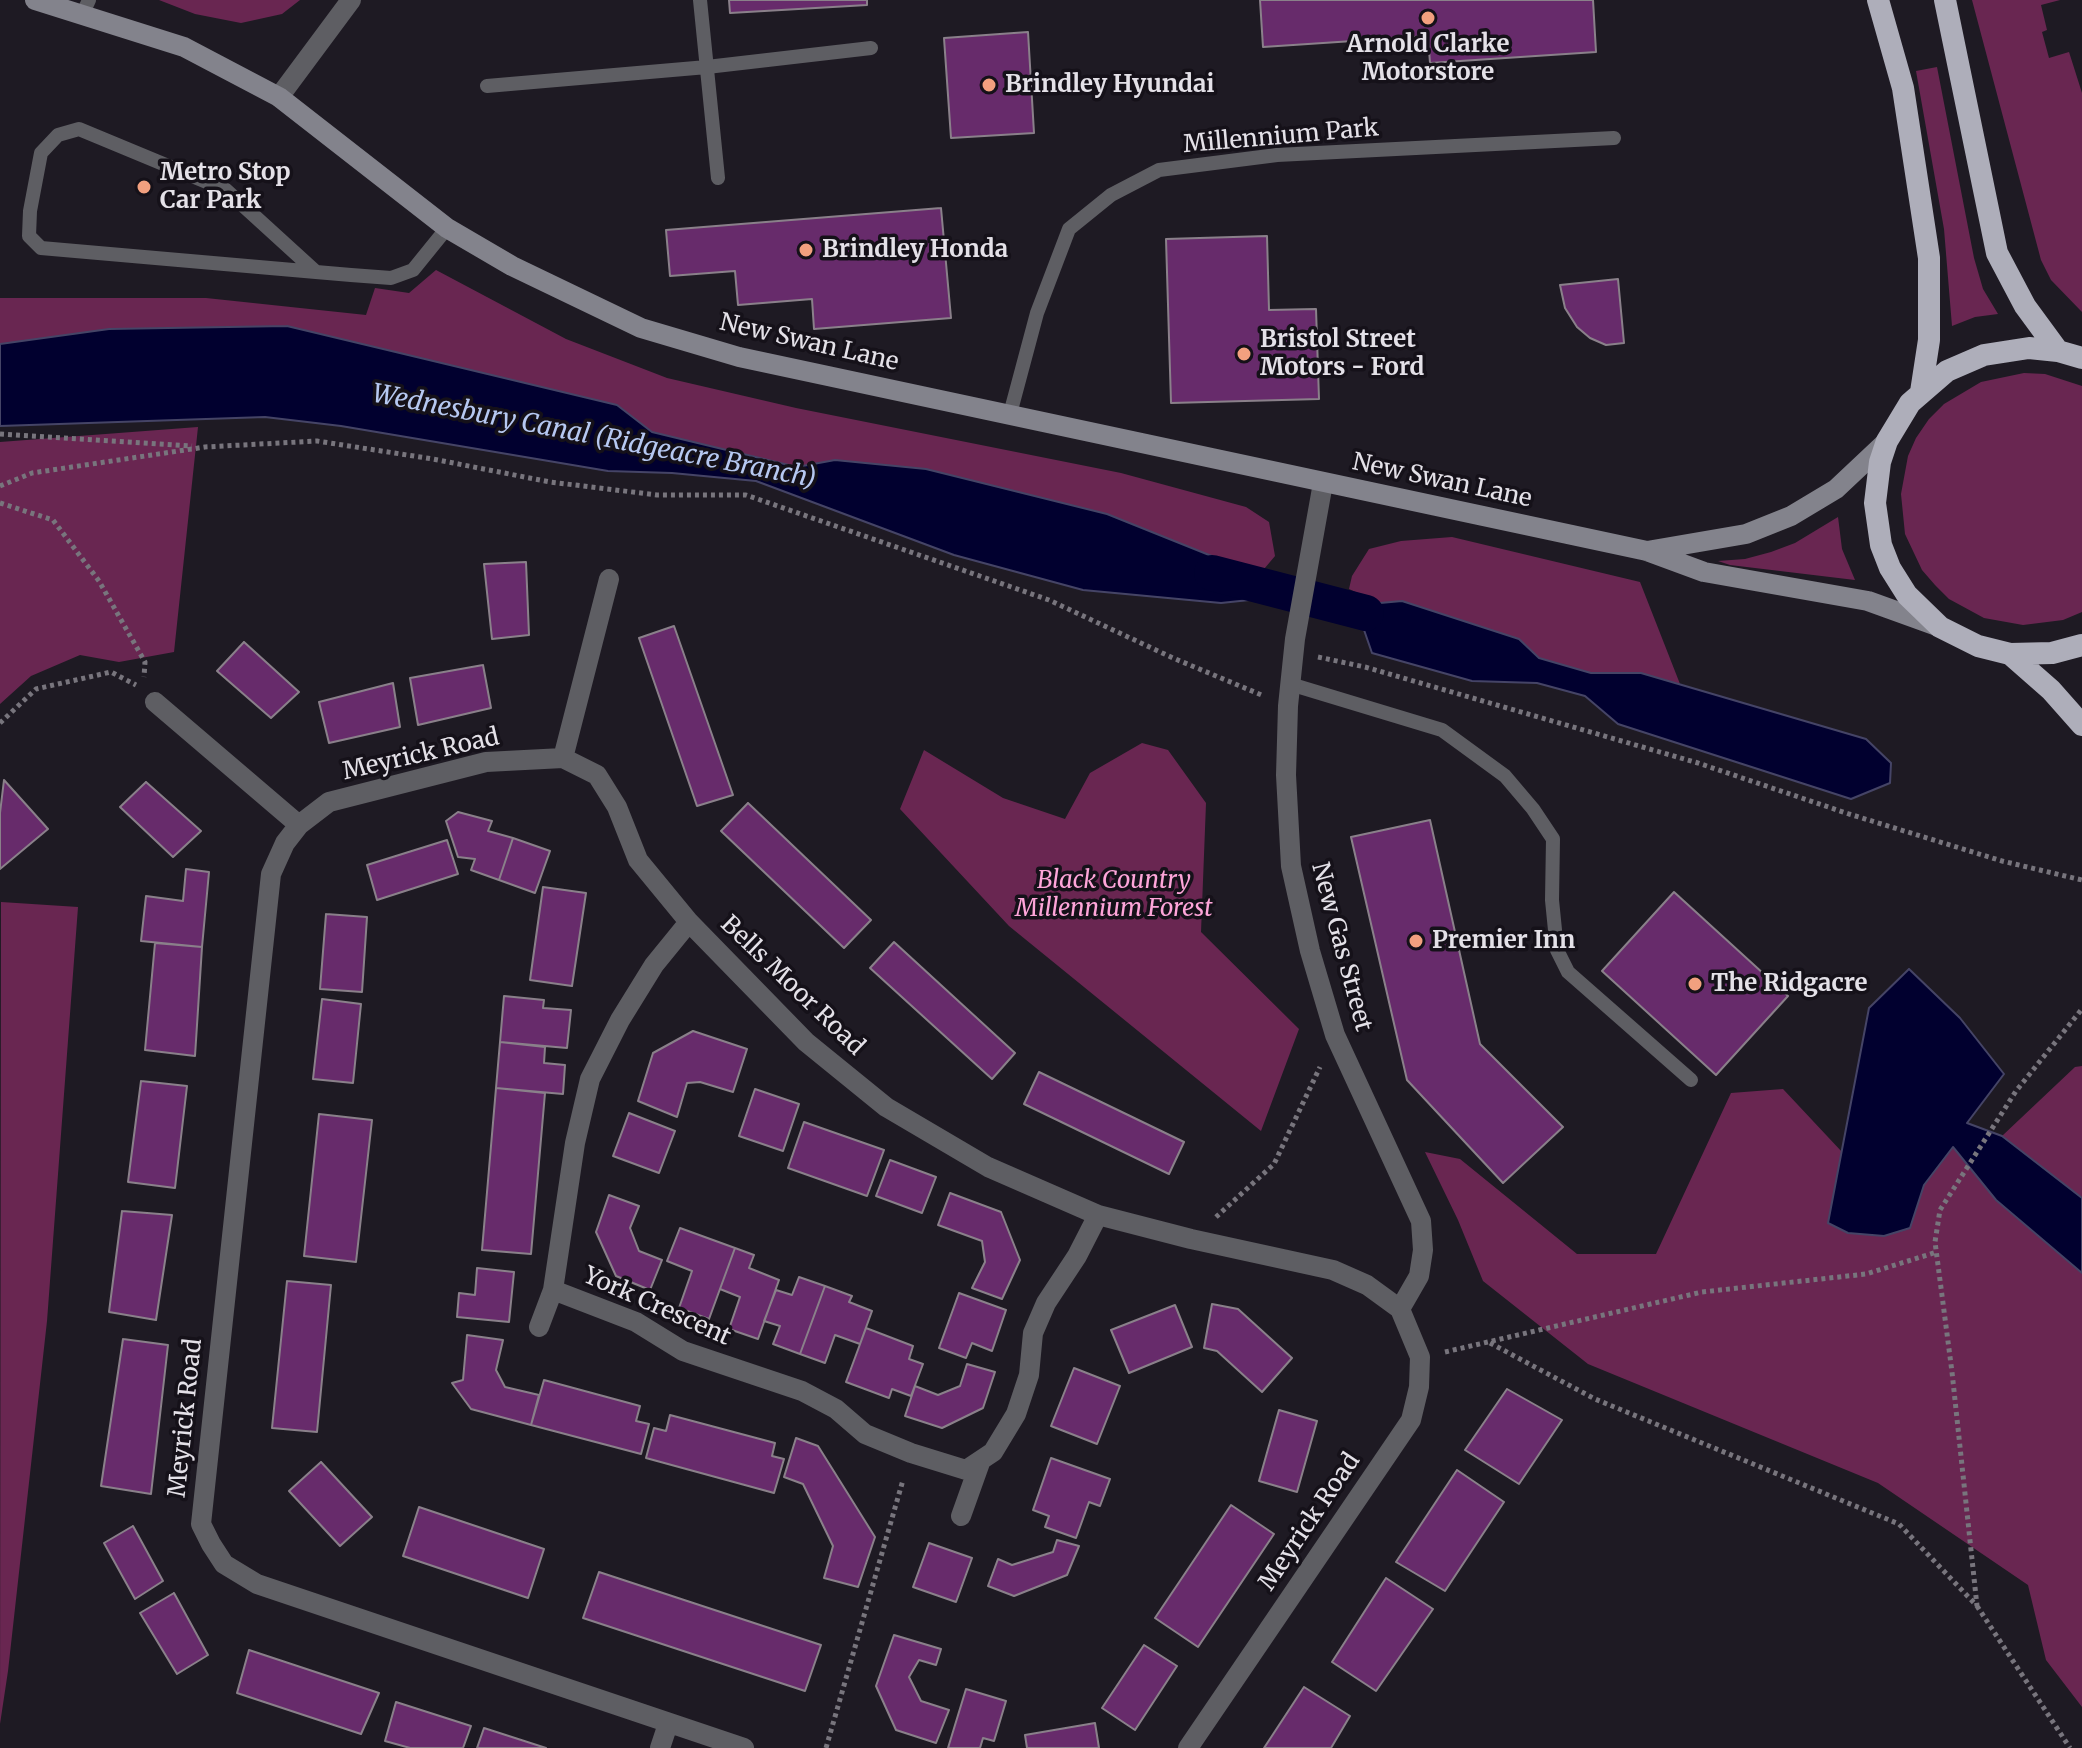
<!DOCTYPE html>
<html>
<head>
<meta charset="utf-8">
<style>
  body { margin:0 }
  canvas { display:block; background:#1e1a23 }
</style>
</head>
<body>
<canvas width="2082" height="1748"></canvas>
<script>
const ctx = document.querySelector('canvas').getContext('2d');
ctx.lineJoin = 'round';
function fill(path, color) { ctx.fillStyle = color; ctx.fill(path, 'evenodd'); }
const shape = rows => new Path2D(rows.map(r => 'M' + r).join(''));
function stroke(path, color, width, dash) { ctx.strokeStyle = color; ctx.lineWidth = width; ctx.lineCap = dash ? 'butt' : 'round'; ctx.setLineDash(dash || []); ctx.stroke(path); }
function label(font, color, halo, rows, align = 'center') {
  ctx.font = font + ' Merriweather,serif'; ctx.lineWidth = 7; ctx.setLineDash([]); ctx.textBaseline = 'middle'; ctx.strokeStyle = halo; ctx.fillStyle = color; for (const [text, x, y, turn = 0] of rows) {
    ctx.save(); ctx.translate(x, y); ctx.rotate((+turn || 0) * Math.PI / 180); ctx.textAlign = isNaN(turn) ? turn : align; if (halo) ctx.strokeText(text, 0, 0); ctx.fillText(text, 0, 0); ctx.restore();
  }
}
fill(shape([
  [159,0,300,0,282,14,241,23,195,14],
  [1972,0,2060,0,2041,5,2047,30,2042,32,2049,58,2069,52,2082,93,2082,312,2051,280,2041,260],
  [1937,67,1974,258,1983,289,1998,314,1975,317,1952,326,1944,229,1916,71],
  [436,270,566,339,667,378,796,408,1121,473,1246,507,1269,522,1275,556,1259,575,1107,514,926,469,835,460,797,467,652,432,617,405,287,326,109,329,0,344,0,298,206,298,366,315,375,288,409,293],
  [2024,373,2045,374,2082,386,2082,612,2063,620,2023,625,1984,618,1949,599,1935,585,1922,570,1905,534,1901,494,1908,456,1916,438,1929,419,1944,404,1981,382],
  [198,427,174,652,119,662,80,655,31,676,0,704,0,442],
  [1838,517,1842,549,1855,580,1730,565,1718,561,1745,559,1771,552,1795,543],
  [1452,537,1640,582,1680,684,1641,673,1591,673,1539,658,1519,639,1402,601,1380,603,1349,589,1352,576,1369,549,1401,541],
  [1142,743,1168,750,1206,803,1201,932,1299,1029,1261,1131,1009,926,900,809,924,750,1003,798,1065,819,1090,773],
  [1,902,78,907,47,1321,8,1671,0,1724],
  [2082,1066,2082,1198,2002,1136,2075,1067],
  [1783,1089,1842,1152,1828,1223,1910,1228,1924,1185,1953,1146,1996,1200,2082,1273,2082,1707,2046,1660,2028,1585,1878,1483,1588,1364,1483,1281,1458,1220,1425,1152,1460,1159,1577,1254,1656,1254,1731,1093]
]), '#692651');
const water = shape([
  [287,326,617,405,652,432,797,467,835,460,926,469,1107,514,1259,575,1259,599,1221,603,1083,590,954,555,756,481,672,473,608,471,341,426,265,417,0,426,0,344,109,329,287,326],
  [1402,601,1519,639,1539,658,1591,673,1641,673,1866,739,1891,763,1890,783,1851,799,1618,724,1585,696,1537,683,1472,681,1372,653,1363,627,1380,603,1402,601],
  [1909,969,1960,1018,2004,1074,1967,1123,2002,1136,2082,1198,2082,1273,1996,1200,1953,1147,1924,1185,1910,1228,1884,1236,1848,1233,1828,1223,1869,1008,1909,969]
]);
fill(water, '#01002f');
stroke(water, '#454466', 2);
stroke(shape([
  [1212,573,1366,613]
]), '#01002f', 36);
const building = shape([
  [729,0,867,0,867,5,730,13,729,0],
  [1260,0,1593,0,1596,52,1430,63,1428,36,1263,47,1260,0],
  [1028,32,1034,133,951,138,944,38,1028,32],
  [941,208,951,318,814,329,812,299,738,305,735,271,670,276,666,230,941,208],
  [1267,236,1269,310,1316,309,1319,399,1171,403,1166,239,1267,236],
  [1618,279,1624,343,1606,345,1590,338,1577,327,1565,308,1560,285,1618,279],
  [526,562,529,635,492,639,484,564,526,562],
  [674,626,733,795,697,806,639,638,674,626],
  [244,642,299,692,271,718,217,671,244,642],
  [483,665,491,708,418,725,410,678,483,665],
  [393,683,400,727,329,743,319,702,393,683],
  [4,780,48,829,0,869,0,813,4,780],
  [146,782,201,831,173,857,120,807,146,782],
  [748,803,871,920,844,948,721,831,748,803],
  [458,812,492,821,488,831,513,838,499,880,471,870,475,859,458,857,446,821,458,812],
  [1430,820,1480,1044,1563,1127,1503,1183,1407,1080,1351,837,1430,820],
  [513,838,550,851,535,893,499,880,513,838],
  [447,840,458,874,377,900,367,865,447,840],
  [186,869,209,872,202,947,141,941,146,896,183,901,186,869],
  [543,887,586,893,572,986,530,980,543,887],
  [1674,892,1788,996,1716,1075,1602,971,1674,892],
  [326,914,367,917,362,992,320,989,326,914],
  [894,942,1015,1053,992,1079,870,968,894,942],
  [155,943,202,947,195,1056,145,1050,155,943],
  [504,996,544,1000,543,1008,571,1010,567,1048,500,1042,504,996],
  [322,999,361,1004,353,1083,313,1079,322,999],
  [693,1031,747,1049,733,1092,700,1082,687,1083,677,1117,638,1101,653,1053,693,1031],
  [500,1042,545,1047,544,1063,565,1065,563,1094,496,1088,500,1042],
  [1039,1072,1184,1142,1169,1174,1024,1104,1039,1072],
  [141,1081,187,1086,175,1188,128,1182,141,1081],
  [496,1088,545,1093,531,1254,482,1250,496,1088],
  [755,1089,799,1104,783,1151,739,1136,755,1089],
  [629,1113,675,1131,659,1173,613,1156,629,1113],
  [319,1114,372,1120,356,1262,304,1256,319,1114],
  [804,1122,884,1150,867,1196,788,1168,804,1122],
  [890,1160,936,1177,922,1213,876,1196,890,1160],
  [950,1193,1001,1212,1020,1260,1002,1299,972,1288,985,1262,982,1241,938,1225,950,1193],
  [609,1195,639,1206,630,1228,639,1251,662,1260,650,1290,616,1276,596,1232,609,1195],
  [122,1211,172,1215,156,1320,109,1312,122,1211],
  [680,1228,735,1248,709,1319,679,1308,692,1271,667,1261,680,1228],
  [735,1248,754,1255,749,1268,779,1280,758,1339,729,1329,740,1297,720,1289,735,1248],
  [477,1268,514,1272,509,1322,457,1317,459,1293,475,1295,477,1268],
  [799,1277,825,1286,800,1354,773,1344,780,1326,764,1321,776,1290,792,1295,799,1277],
  [287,1281,331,1285,317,1432,272,1428,287,1281],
  [825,1286,852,1296,849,1302,872,1311,860,1344,835,1335,825,1363,800,1354,825,1286],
  [959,1293,1006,1310,992,1351,972,1343,966,1358,939,1348,959,1293],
  [1212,1304,1238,1309,1292,1358,1262,1392,1217,1351,1204,1348,1212,1304],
  [1175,1305,1192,1347,1129,1373,1111,1330,1175,1305],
  [866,1328,913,1346,909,1359,923,1364,911,1396,892,1389,889,1398,846,1382,866,1328],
  [467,1335,503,1340,496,1370,505,1387,539,1395,531,1425,471,1409,452,1383,463,1380,467,1335],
  [123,1339,168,1345,151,1494,101,1486,123,1339],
  [967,1364,995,1372,983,1408,942,1428,905,1416,915,1386,938,1395,960,1386,967,1364],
  [1074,1368,1120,1386,1097,1444,1051,1426,1074,1368],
  [544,1380,640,1406,636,1421,649,1424,641,1454,531,1425,544,1380],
  [1507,1389,1562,1420,1519,1484,1465,1450,1507,1389],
  [1279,1410,1317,1421,1297,1492,1259,1481,1279,1410],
  [670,1415,775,1443,772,1456,784,1459,774,1493,646,1458,654,1428,666,1431,670,1415],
  [796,1438,818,1446,875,1537,858,1587,824,1578,833,1546,803,1484,784,1477,796,1438],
  [1051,1458,1110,1479,1100,1506,1089,1502,1076,1538,1045,1527,1049,1516,1033,1510,1051,1458],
  [321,1462,372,1517,340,1546,289,1491,321,1462],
  [1457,1470,1504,1502,1445,1591,1396,1562,1457,1470],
  [1231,1505,1274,1534,1198,1647,1155,1618,1231,1505],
  [419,1507,544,1549,528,1598,403,1556,419,1507],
  [133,1526,163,1581,135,1599,104,1543,133,1526],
  [1057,1540,1079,1546,1067,1575,1014,1596,988,1586,998,1559,1012,1565,1053,1552,1057,1540],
  [929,1543,972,1558,956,1602,913,1587,929,1543],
  [599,1572,821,1645,805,1691,583,1618,599,1572],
  [1386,1578,1433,1609,1376,1691,1332,1662,1386,1578],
  [174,1593,208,1655,177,1674,140,1613,174,1593],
  [894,1635,941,1649,936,1665,919,1660,909,1677,921,1701,949,1710,936,1743,896,1730,876,1686,894,1635],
  [1144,1645,1177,1666,1135,1730,1102,1708,1144,1645],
  [249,1650,379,1693,361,1734,237,1693,249,1650],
  [1304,1687,1350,1716,1331,1748,1264,1748,1304,1687],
  [966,1689,1006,1701,994,1741,983,1738,980,1748,948,1748,966,1689],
  [396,1702,471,1726,463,1748,410,1748,385,1741,396,1702],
  [1095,1723,1099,1748,1027,1748,1025,1735,1095,1723],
  [484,1728,546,1748,477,1748,484,1728]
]);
fill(building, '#672b6b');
stroke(building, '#8a808a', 2);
stroke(shape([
  [0,434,192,446],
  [0,486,32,473,205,447,317,441,433,459,550,482,657,495,746,495,1049,600,1173,658,1264,696],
  [0,503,53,520,99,581,145,662,144,677],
  [1318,657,1365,667,1698,763,1849,814,2002,861,2082,880],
  [0,723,36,689,111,672,136,685],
  [1216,1217,1274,1164,1320,1067],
  [1490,1343,1595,1399,1899,1524,1977,1606,1952,1372,1935,1242,1940,1210,2016,1091,2082,1009],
  [1445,1352,1702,1292,1866,1274,1937,1252],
  [1977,1606,2070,1748],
  [826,1748,903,1480]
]), '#78757d', 5, [4, 4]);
stroke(shape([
  [700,0,718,178],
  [82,15,89,0],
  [487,86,707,67,871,48],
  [316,272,226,190,79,129,58,135,41,153,30,211,29,236,41,248,316,272,351,275,391,278,413,270,447,228],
  [1010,414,1037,313,1069,229,1111,195,1159,170,1277,155,1614,138],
  [1290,684,1442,730,1505,776,1533,809,1553,839,1552,900,1557,950,1568,972,1691,1080]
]), '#5e5e63', 14);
stroke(shape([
  [279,97,351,0],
  [1323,483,1295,639,1288,706,1286,775,1291,866,1310,951,1335,1035,1421,1221,1423,1250,1419,1276,1400,1309],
  [609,579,563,758,597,775,617,807,638,860,689,922,806,1042,886,1107,988,1167,1098,1215,1191,1239,1333,1270,1367,1285,1400,1309],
  [155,702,299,825],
  [563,758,486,762,329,802,299,825,285,843,271,874,201,1524,211,1544,224,1564,257,1584,744,1748],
  [689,922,654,965,620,1020,590,1079,575,1143,553,1290,636,1322,683,1351,802,1391,836,1409,865,1434,911,1453,966,1470,993,1452,1016,1414,1029,1375,1033,1333,1046,1303,1077,1256,1098,1215],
  [539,1327,553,1290],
  [961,1516,981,1460],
  [660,1748,668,1724],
  [1188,1748,1411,1420,1419,1387,1420,1357,1400,1309]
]), '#5e5e63', 20);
stroke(shape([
  [35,0,184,47,279,97,447,228,512,266,641,328,739,357,1647,551,1704,572,1868,601,1940,627],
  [1647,551,1746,534,1791,516,1836,489,1887,441]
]), '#83838c', 20);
stroke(shape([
  [1878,0,1903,88,1929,258,1929,340,1921,392],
  [1945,0,1997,253,2025,306,2058,351],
  [2082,358,2058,351,2029,348,1984,355,1947,371,1910,403,1887,441,1880,462,1875,503,1881,545,1890,568,1907,595,1940,627,1978,646,2010,654,2052,653,2082,645],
  [2010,654,2051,690,2082,725]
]), '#aeaeba', 22);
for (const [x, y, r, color] of [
  [1428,18,8,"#f2a07f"],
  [989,85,8,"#f2a07f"],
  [144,187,8,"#f2a07f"],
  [806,250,8,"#f2a07f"],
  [1244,354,8,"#f2a07f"],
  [1416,941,8,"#f2a07f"],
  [1695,984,8,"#f2a07f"]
]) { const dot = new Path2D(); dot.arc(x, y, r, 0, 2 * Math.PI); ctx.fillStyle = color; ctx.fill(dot); stroke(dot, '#151119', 3); }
label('bold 24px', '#e4e1e8', '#151119', [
  ["Arnold Clarke",1428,45,"center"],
  ["Motorstore",1428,73,"center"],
  ["Brindley Hyundai",1005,85],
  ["Metro Stop",160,173],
  ["Car Park",160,201],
  ["Brindley Honda",822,250],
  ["Bristol Street",1260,340],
  ["Motors - Ford",1260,368],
  ["Premier Inn",1432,941],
  ["The Ridgacre",1711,984]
], 'left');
label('24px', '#e4e1e8', '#151119', [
  ["Millennium Park",1281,137,-5],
  ["New Swan Lane",809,343,13],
  ["New Swan Lane",1442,481,12],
  ["Meyrick Road",421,755,-13],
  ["New Gas Street",1341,947,75],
  ["Bells Moor Road",792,986,44],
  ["York Crescent",657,1307,24],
  ["Meyrick Road",186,1418,-84],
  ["Meyrick Road",1310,1522,-56]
]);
label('italic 24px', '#fea5d9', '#151119', [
  ["Black Country",1114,881],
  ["Millennium Forest",1114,909]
]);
label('italic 26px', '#b6c8f1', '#151119', [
  ["Wednesbury Canal (Ridgeacre Branch)",594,437,11]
]);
</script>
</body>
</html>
